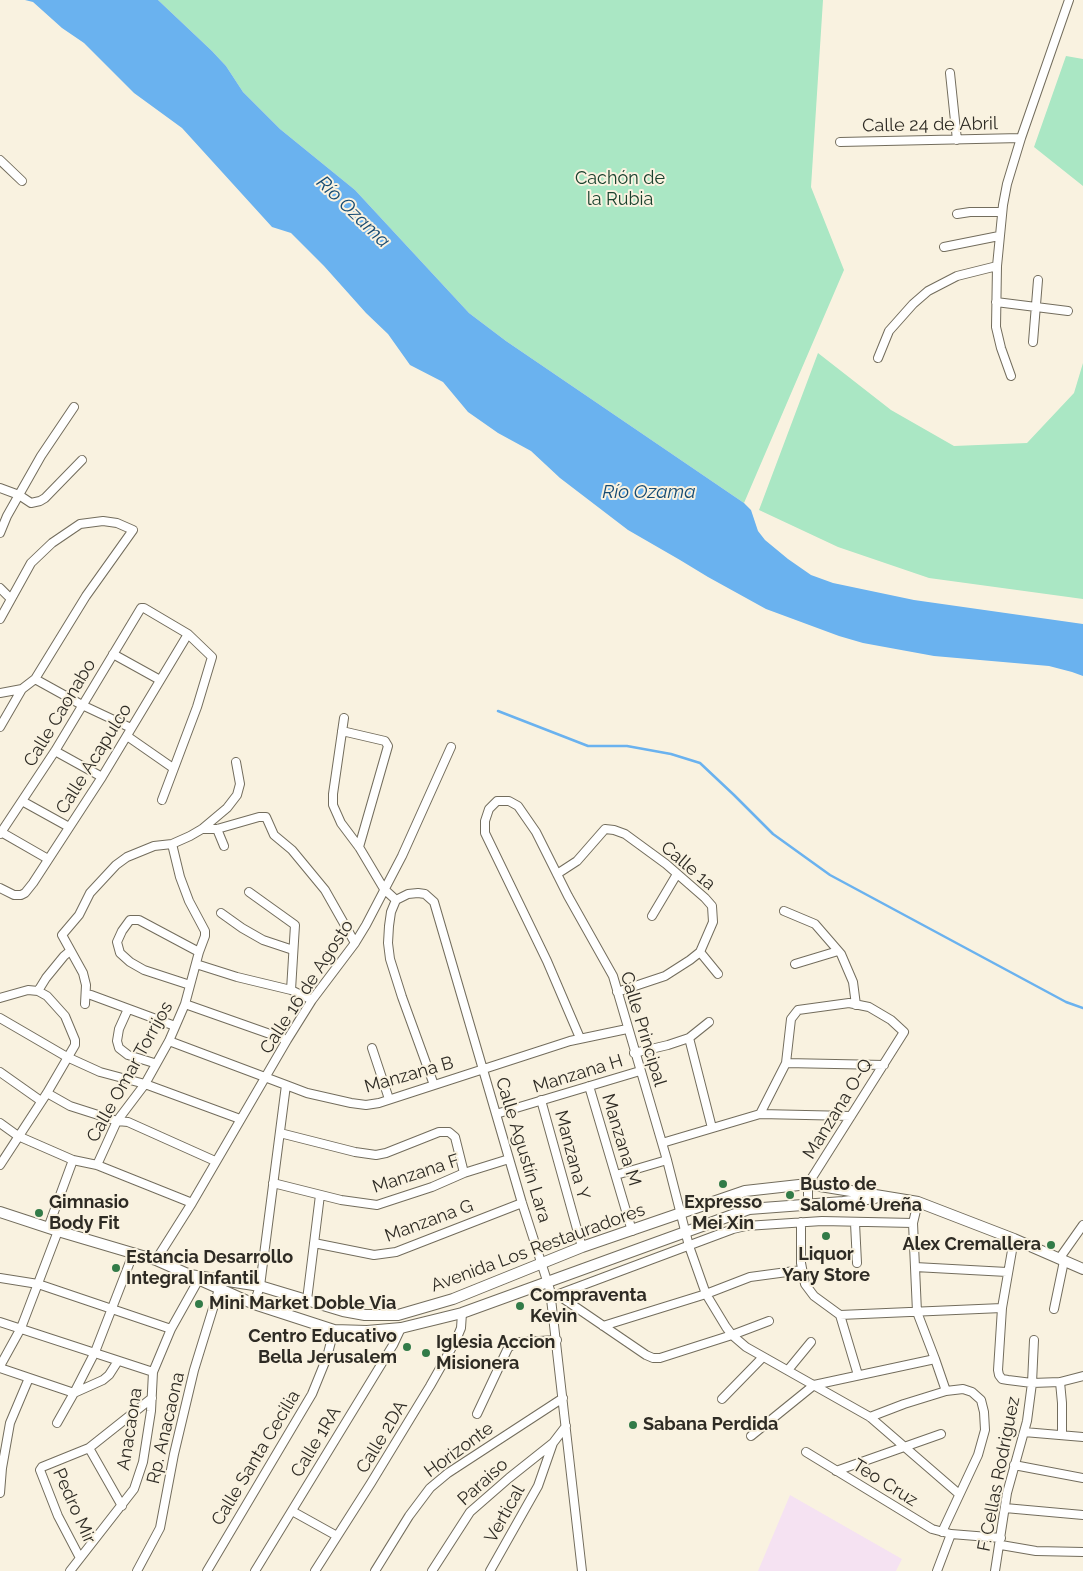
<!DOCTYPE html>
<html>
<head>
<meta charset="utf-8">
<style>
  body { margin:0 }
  canvas { display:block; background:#f9f2e0 }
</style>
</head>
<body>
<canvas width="1083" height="1571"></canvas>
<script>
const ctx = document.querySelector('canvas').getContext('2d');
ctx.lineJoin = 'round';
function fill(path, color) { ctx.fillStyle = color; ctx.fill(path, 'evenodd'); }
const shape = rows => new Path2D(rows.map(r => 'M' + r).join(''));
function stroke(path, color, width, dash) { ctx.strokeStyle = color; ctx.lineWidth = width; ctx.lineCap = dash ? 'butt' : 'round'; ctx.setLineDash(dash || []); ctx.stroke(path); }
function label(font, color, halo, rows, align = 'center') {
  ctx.font = font + ' Raleway,sans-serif'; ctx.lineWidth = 4; ctx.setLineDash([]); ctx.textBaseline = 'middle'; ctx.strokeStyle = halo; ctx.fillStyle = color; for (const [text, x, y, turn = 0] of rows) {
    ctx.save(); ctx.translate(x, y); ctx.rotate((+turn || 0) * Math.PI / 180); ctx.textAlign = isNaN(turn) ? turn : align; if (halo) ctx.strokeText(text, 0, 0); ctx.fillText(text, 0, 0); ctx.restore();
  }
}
fill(shape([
  [790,1495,902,1559,896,1571,758,1571]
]), '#f5e2f2');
fill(shape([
  [158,0,823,0,811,187,844,270,744,503,506,341,469,313,355,190,280,129,243,92,226,66,212,51],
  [1066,56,1083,59,1083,186,1034,147],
  [818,353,891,410,954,446,1027,443,1074,393,1083,363,1083,599,929,578,838,547,759,510]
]), '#aae7c4');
fill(shape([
  [25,0,158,0,212,51,226,66,243,92,280,129,355,190,469,313,506,341,744,503,751,510,758,531,765,540,788,559,811,575,833,583,914,600,1083,624,1083,676,1072,672,1049,666,934,656,863,643,839,636,766,609,708,577,680,560,628,530,560,478,531,451,498,433,468,412,443,382,410,365,388,334,366,313,324,266,291,233,272,227,182,128,134,93,84,43,62,28,33,2]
]), '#6ab2ef');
stroke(shape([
  [498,711,588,746,627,746,671,754,700,763,734,795,773,834,830,875,1066,1002,1083,1008]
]), '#6ab2ef', 2.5);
const minor = shape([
  [950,73,957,140],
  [840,142,1021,138],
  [0,160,22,181],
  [957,214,970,212,1002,212],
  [944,247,999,236],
  [996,302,1068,311],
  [1033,342,1038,280],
  [878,358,889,331,913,304,928,291,957,276,997,266],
  [1011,376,1001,348,996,327,997,266,1003,205,1007,184,1021,138,1069,0],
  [0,488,19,495,31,503,40,501,45,498,82,460],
  [0,533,7,516,41,456,74,407],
  [0,588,11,599],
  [0,619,31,563,52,543,80,524,103,521,117,523,133,530,86,596,35,679,22,689,0,727],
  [113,654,160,680],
  [35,679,82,705,131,728],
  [0,693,22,689],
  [344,718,333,794,333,805,341,823,359,847,384,889,396,900],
  [342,731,385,741,388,746,359,847],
  [127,736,173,768],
  [55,751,102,777],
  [22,801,69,827],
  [202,829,217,829,259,817,266,817,274,835,292,850,325,890,355,943],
  [217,829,224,846],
  [1,832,48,859],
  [0,834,55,751,141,608,144,608,188,634,212,657,197,707,162,800],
  [557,874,577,861,605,829,614,830,625,834,666,864,705,898,712,906,713,922,700,952,690,960,665,976,617,992],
  [0,888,14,895,21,895,25,893,33,883,102,777,188,634],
  [249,892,295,925,291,990],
  [396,900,408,894,418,893,425,894,434,902,522,1203,550,1290,582,1571],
  [396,900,391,912,389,926,388,943,390,959,402,997,434,1085],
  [784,911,815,924,841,954,853,982,856,1005],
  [221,913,242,928,263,940,293,950],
  [652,916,677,874],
  [700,952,718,974],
  [196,964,237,977,291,990,312,1000],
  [795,964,838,951],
  [190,985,144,970,130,962,120,953,117,942,122,931,130,920,139,920,199,952],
  [38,991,46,978,64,956,70,951],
  [91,995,175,1026],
  [0,998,28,990,38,991,47,996,65,1016,75,1040,75,1045,47,1093,0,1165],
  [85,1004,86,985,83,973,62,935,79,915,90,893,116,865,127,857,154,846,172,844,190,836,202,829,227,808,237,795,240,784,236,762],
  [185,1004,287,1040],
  [128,1009,119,1029,117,1041,119,1048,128,1055,154,1063],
  [0,1018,67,1057,100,1072,145,1084,240,1119],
  [580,1038,547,961,485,833,485,821,489,809,497,801,509,801,518,806,536,832,568,896,613,976,667,1160,689,1246,706,1294,726,1327,732,1335,746,1347,870,1417,959,1494],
  [689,1038,712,1128],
  [169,1041,286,1085,260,1286,254,1304],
  [372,1048,389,1099],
  [634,1053,668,1045,689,1038,709,1022],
  [786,1063,884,1065],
  [0,1072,41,1101],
  [286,1085,307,1093,351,1103,366,1105,379,1103,570,1041,627,1029],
  [589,1086,632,1231],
  [47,1093,70,1106,117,1121,128,1122,215,1161],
  [541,1100,582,1247],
  [496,1114,640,1071],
  [760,1114,786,1063,791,1019,798,1010,849,1003,869,1007,891,1020,904,1032,808,1184,808,1204],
  [0,1123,18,1136,73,1160,97,1165,192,1203],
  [280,1133,355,1152,376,1155,386,1153,439,1132,449,1132,455,1137,464,1173],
  [662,1143,760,1114,851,1116],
  [97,1165,117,1121,145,1084,169,1041,185,1004,199,952,205,936,205,931,189,901,180,877,172,844],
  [616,1175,667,1160],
  [273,1183,341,1200,377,1205,432,1187,464,1173,509,1159],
  [918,1202,913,1223,917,1312,935,1359,946,1391],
  [801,1222,801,1263,805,1284,814,1296,840,1315,858,1375],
  [855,1223,857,1263],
  [48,1228,73,1160],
  [1014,1239,1002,1308,998,1370,999,1375,1002,1379,1008,1380,1032,1383,1060,1382,1083,1376],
  [314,1243,374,1255,396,1252,522,1203],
  [1059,1259,1083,1225],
  [156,1260,192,1203,287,1040,312,1000,355,943,366,925,402,856,451,747],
  [915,1267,1007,1272],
  [0,1278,38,1284,171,1329],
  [558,1295,646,1355,653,1358,660,1358,732,1335,769,1321],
  [551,1297,733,1229,746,1226,822,1221,913,1223],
  [307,1300,320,1195],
  [1054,1309,1064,1261],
  [840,1315,1002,1308],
  [0,1322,153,1372],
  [603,1326,706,1294,750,1277,802,1270],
  [0,1366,21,1328,58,1231],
  [0,1368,74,1393,103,1380,109,1375,118,1361],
  [788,1370,811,1342],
  [1060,1382,1062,1403,1062,1435],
  [722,1399,763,1357],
  [477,1414,508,1348,515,1343,521,1342,557,1340],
  [870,1417,904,1404,946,1391,963,1389,972,1392,981,1400,984,1412,985,1430,978,1455,942,1532],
  [57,1423,74,1393,95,1352,133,1254],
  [1024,1432,1083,1437],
  [751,1436,814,1385,935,1359],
  [89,1448,122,1506],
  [806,1452,932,1529,951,1534],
  [1014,1465,1083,1478],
  [836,1471,941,1434],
  [0,1493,2,1468,10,1423,29,1378],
  [1005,1508,1083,1515],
  [292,1511,337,1536],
  [1001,1545,1036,1551,1083,1552],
  [80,1558,58,1516,40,1470,42,1467,89,1448,152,1398],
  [70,1571,134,1489,143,1462,151,1411,153,1372,171,1329,199,1279],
  [137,1571,160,1528,174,1454,194,1370,219,1289],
  [207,1571,312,1394,327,1357,334,1330],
  [255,1571,393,1345,401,1328],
  [315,1571,371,1483,430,1386,456,1340,461,1328,462,1313],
  [375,1571,409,1516,430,1488,448,1473,563,1398],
  [432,1571,470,1512,509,1478,553,1443,566,1426],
  [490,1571,538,1486,553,1443],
  [937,1571,951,1534,1001,1538],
  [995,1571,1007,1493,1027,1421,1032,1383,1034,1340]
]);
const tertiary = shape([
  [0,1212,58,1231,156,1260,190,1275,260,1286,343,1311,365,1315,398,1315,453,1299,582,1247,745,1191,808,1184,918,1202,1014,1239,1083,1269],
  [200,1280,254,1304,334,1330,367,1331,401,1328,462,1313,749,1209,843,1202,875,1198]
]);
stroke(minor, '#736d5d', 10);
stroke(tertiary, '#736d5d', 12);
stroke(minor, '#fff', 8);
stroke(tertiary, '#fff', 10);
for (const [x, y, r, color] of [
  [723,1184,5,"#327b48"],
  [790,1195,5,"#327b48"],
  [39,1213,5,"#327b48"],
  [826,1236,5,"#327b48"],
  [1051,1245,5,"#327b48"],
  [116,1268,5,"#327b48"],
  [199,1304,5,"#327b48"],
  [520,1306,5,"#327b48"],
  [407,1347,5,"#327b48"],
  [426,1353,5,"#327b48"],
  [633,1425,5,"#327b48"]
]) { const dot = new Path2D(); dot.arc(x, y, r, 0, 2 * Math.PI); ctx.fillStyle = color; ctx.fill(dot); stroke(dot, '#f9f2e0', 2); }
label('18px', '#2e2b24', '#f9f2e0', [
  ["Calle 24 de Abril",930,125,-1],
  ["Calle Caonabo",60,713,-59],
  ["Calle Acapulco",94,759,-58],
  ["Calle 1a",688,866,40],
  ["Calle 16 de Agosto",307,987,-57],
  ["Calle Principal",643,1029,73],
  ["Calle Omar Torrijos",130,1072,-61],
  ["Manzana H",578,1074,-17],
  ["Manzana B",409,1075,-16],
  ["Manzana O-Q",838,1109,-58],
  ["Manzana M",621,1140,73],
  ["Calle Agustín Lara",523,1150,73],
  ["Manzana Y",572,1155,75],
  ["Manzana F",416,1174,-18],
  ["Manzana G",429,1221,-20],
  ["Avenida Los Restauradores",538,1248,-20],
  ["Rp. Anacaona",166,1428,-77],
  ["Anacaona",130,1429,-81],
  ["Calle 2DA",382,1437,-59],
  ["Calle 1RA",316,1442,-59],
  ["Horizonte",459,1450,-36],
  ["Calle Santa Cecilia",256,1458,-59],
  ["F. Cellas Rodriguez",999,1474,-79],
  ["Paraiso",483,1482,-42],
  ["Teo Cruz",885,1483,32],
  ["Pedro Mir",74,1506,66],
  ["Vertical",505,1514,-61]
]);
label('18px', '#19412d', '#f9f2e0', [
  ["Cachón de",620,179],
  ["la Rubia",620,200]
]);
label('bold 18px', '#2e2b24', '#f9f2e0', [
  ["Busto de",800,1185],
  ["Salomé Ureña",800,1206],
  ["Gimnasio",49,1203],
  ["Body Fit",49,1224],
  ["Expresso",723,1203,"center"],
  ["Mei Xin",723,1224,"center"],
  ["Alex Cremallera",1041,1245,"right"],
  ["Liquor",826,1255,"center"],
  ["Yary Store",826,1276,"center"],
  ["Estancia Desarrollo",126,1258],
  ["Integral Infantil",126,1279],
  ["Compraventa",530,1296],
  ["Kevin",530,1317],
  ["Mini Market Doble Via",209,1304],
  ["Centro Educativo",397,1337,"right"],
  ["Bella Jerusalem",397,1358,"right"],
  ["Iglesia Accion",436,1343],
  ["Misionera",436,1364],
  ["Sabana Perdida",643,1425]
], 'left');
label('italic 19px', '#164b73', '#f9f2e0', [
  ["Río Ozama",353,212,44],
  ["Río Ozama",649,492]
]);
</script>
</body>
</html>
